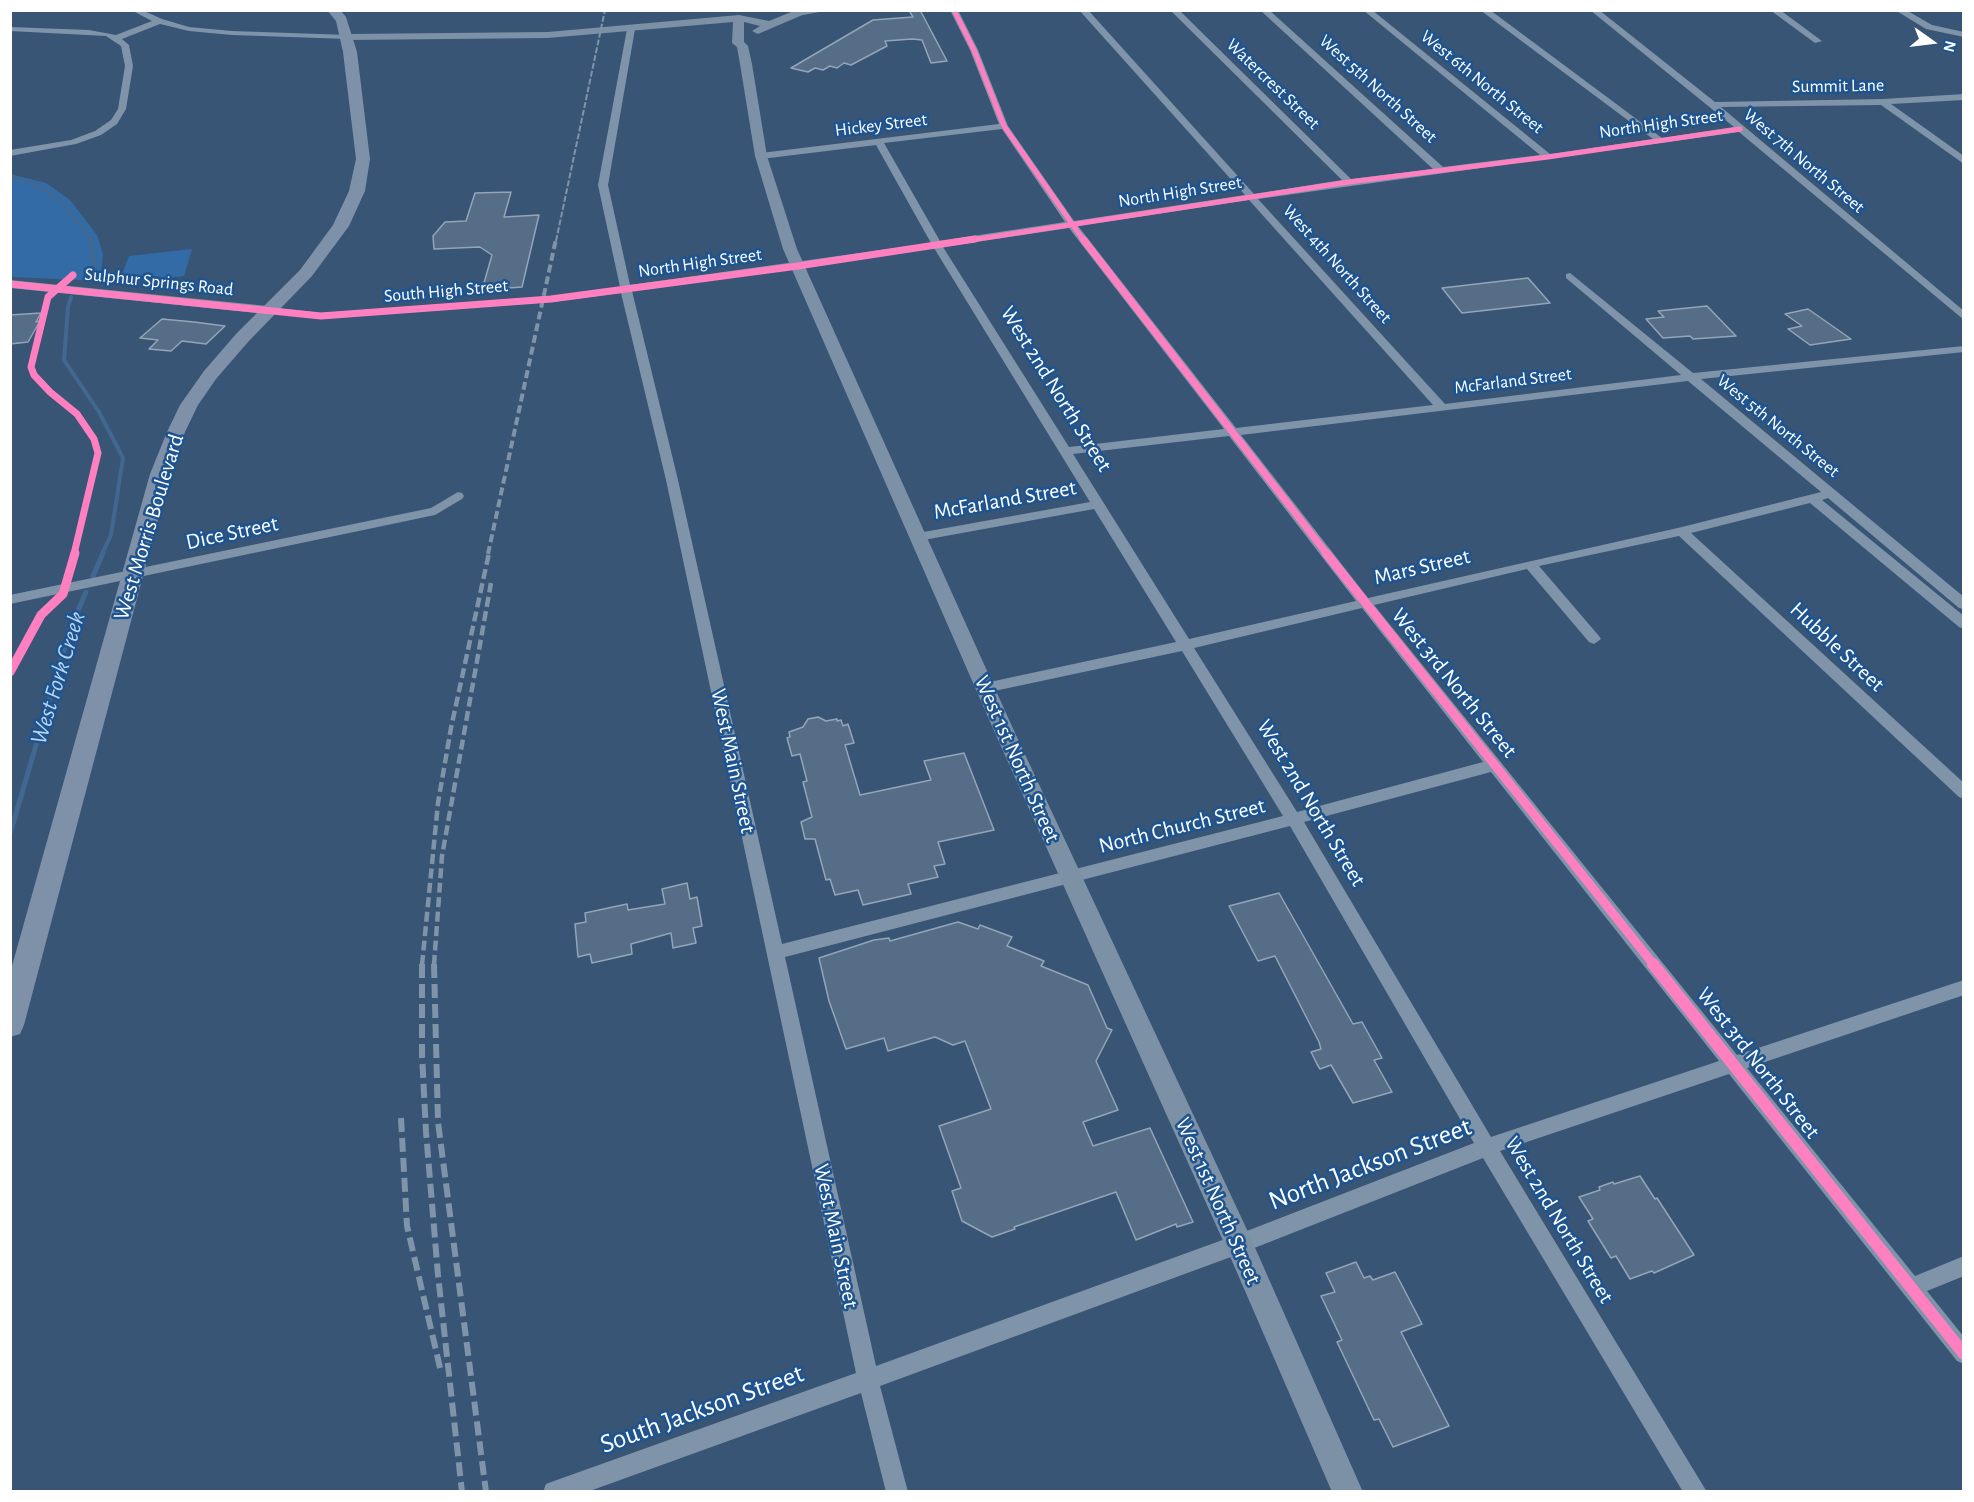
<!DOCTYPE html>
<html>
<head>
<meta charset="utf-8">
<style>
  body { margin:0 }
  #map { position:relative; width:1974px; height:1502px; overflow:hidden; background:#385576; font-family:"Alegreya Sans",sans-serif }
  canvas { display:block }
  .frame { position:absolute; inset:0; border:12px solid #fff; pointer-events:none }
  .north { position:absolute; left:1902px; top:12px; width:60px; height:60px; -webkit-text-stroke:4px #1e5490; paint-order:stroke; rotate:104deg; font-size:16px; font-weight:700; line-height:24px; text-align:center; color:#fff }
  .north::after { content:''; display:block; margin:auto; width:21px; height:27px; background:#fff; clip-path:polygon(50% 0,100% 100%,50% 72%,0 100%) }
</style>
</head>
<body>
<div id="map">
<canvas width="1974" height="1502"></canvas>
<div class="frame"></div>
<div class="north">N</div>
</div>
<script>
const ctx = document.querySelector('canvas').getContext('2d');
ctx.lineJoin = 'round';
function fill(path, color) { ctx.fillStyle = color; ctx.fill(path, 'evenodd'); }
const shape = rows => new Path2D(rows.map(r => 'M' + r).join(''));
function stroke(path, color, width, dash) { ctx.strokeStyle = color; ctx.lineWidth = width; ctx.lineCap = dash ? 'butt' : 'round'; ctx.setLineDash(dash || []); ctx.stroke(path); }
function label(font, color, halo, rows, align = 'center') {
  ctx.font = font + ' "Alegreya Sans",sans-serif'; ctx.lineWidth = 5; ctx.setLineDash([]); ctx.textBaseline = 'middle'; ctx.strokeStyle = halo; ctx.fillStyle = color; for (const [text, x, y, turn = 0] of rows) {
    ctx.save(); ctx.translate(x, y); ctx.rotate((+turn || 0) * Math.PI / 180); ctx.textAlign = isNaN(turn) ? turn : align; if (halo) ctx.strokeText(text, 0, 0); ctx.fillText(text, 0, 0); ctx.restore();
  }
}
fill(shape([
  [10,174,46,183,70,200,97,235,103,254,100,281,11,277],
  [192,249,184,276,119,283,129,256]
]), '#336ba6');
stroke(shape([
  [10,177,38,185,61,202,93,241]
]), '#426791', 3);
stroke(shape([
  [90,281,95,272,91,239],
  [71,297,68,307,64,360,99,412,123,458,111,535,102,554]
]), '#426791', 4);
stroke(shape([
  [93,576,103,553],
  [10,834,70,629,86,592]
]), '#426791', 5);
const building = shape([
  [913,10,920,10,947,61,931,63,922,40,912,39,885,41,887,46,851,65,844,63,837,68,830,66,823,70,815,68,808,72,791,68,873,20,913,17,910,12,913,10],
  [511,192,504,217,539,215,522,287,482,290,492,255,480,247,434,249,433,236,445,222,466,221,475,193,511,192],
  [1528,278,1550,303,1462,313,1442,288,1528,278],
  [1707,306,1736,336,1693,339,1690,336,1663,338,1646,319,1664,317,1658,311,1707,306],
  [1808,309,1851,339,1810,345,1788,329,1802,326,1785,314,1808,309],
  [41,313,36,322,40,321,28,342,10,344,10,315,41,313],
  [162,319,194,322,225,326,206,344,182,341,171,351,149,349,158,340,140,338,162,319],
  [818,717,826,721,837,719,837,721,841,720,843,726,848,724,854,743,845,745,860,795,931,780,924,761,964,753,994,830,938,842,945,864,934,866,938,877,908,884,911,894,863,905,858,890,835,895,830,879,826,880,815,839,805,839,801,822,812,817,803,782,807,781,800,754,792,756,787,738,790,737,789,732,803,727,808,719,818,717],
  [687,883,690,899,697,897,702,926,693,928,696,943,673,948,671,933,631,944,632,954,592,963,590,954,578,957,575,924,586,922,585,913,627,904,628,910,665,904,662,889,687,883],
  [1279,893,1353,1024,1362,1022,1382,1058,1374,1060,1392,1092,1353,1103,1331,1065,1320,1069,1317,1064,1311,1052,1321,1049,1319,1042,1275,956,1258,961,1229,906,1279,893],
  [958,922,978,929,980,925,1012,937,1007,946,1044,961,1041,966,1088,985,1107,1028,1112,1030,1096,1061,1118,1110,1083,1122,1093,1146,1150,1128,1193,1222,1177,1227,1176,1224,1136,1240,1116,1192,1014,1227,1015,1229,992,1237,962,1221,952,1191,961,1188,939,1126,991,1109,965,1041,953,1045,935,1037,888,1051,884,1038,846,1049,829,1001,819,958,874,940,889,938,890,941,958,922],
  [1640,1176,1655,1199,1657,1198,1694,1255,1654,1273,1652,1271,1630,1279,1616,1256,1611,1258,1588,1221,1593,1219,1579,1197,1600,1190,1599,1187,1613,1182,1614,1184,1640,1176],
  [1356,1262,1364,1278,1370,1276,1373,1280,1395,1272,1422,1324,1401,1332,1449,1426,1393,1447,1379,1419,1374,1420,1337,1342,1342,1340,1321,1296,1335,1292,1326,1273,1356,1262]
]);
fill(building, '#566d87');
stroke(building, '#94a5b7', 1.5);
fill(shape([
  [131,10,142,10,162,19,189,27,232,31,348,35,352,37,348,39,232,35,189,31,160,24,122,39,129,45,133,66,126,109,117,124,101,135,76,144,10,156,10,150,71,140,95,131,111,120,118,109,125,66,121,46,106,36,10,31,10,27,89,30,116,35,152,21,131,10],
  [807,10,830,10,792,17,788,15,807,10],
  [950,10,958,10,978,50,1008,126,1074,221,1245,195,1079,10,1088,10,1254,194,1342,180,1170,10,1179,10,1351,179,1433,169,1260,10,1269,10,1443,167,1540,155,1363,10,1372,10,1550,154,1653,139,1480,10,1490,10,1662,138,1734,127,1590,10,1599,10,1715,102,1883,99,1964,94,1964,100,1891,104,1964,156,1964,164,1881,105,1721,107,1964,311,1964,320,1739,132,1258,199,1445,404,1681,375,1566,278,1566,274,1570,273,1693,373,1964,346,1964,352,1701,379,1964,597,1964,609,1959,608,1828,498,1822,500,1964,616,1964,629,1959,627,1810,503,1691,533,1964,783,1964,799,1959,797,1679,536,1539,566,1599,636,1601,639,1594,644,1589,642,1527,569,1374,605,1737,1055,1964,980,1964,995,1747,1068,1915,1276,1964,1256,1964,1276,1927,1291,1964,1337,1964,1364,1957,1361,1729,1074,1500,1151,1707,1492,1683,1492,1483,1158,1239,1254,880,1386,908,1492,886,1492,861,1393,587,1492,543,1492,546,1484,554,1481,856,1373,666,480,621,293,551,302,321,319,268,313,263,310,268,307,321,313,551,296,620,287,598,185,627,29,631,27,635,29,608,185,630,285,931,243,876,145,761,159,756,156,761,153,999,124,970,50,950,10],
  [1002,129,1065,222,940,241,884,143,1002,129],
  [1249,200,1433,405,1236,428,1078,226,1249,200],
  [1069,228,1224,429,1069,447,943,247,1069,228],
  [934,248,1090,502,918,533,912,537,918,541,1094,509,1176,642,985,683,978,688,980,692,985,693,1182,651,1283,816,782,944,678,480,632,291,934,248],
  [1688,381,1821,492,1682,527,1368,598,1241,435,1688,381],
  [1229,436,1356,601,1189,639,1073,454,1229,436],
  [1362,608,1483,762,1297,812,1194,648,1362,608],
  [1491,772,1719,1061,1491,1137,1304,822,1491,772],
  [1290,826,1474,1143,1239,1234,876,1366,785,957,1290,826],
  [1770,10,1780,10,1822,41,1815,43,1770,10],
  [1895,10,1906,10,1932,25,1964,32,1964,37,1926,29,1895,10],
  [458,492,462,493,464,496,462,499,435,515,10,604,10,595,431,508,458,492]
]), '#7f94a9');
fill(shape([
  [796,10,814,10,758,34,752,31,760,26,744,22,744,42,748,46,752,64,767,156,797,249,1015,733,1249,1234,1363,1492,1332,1492,1229,1254,995,733,783,249,755,156,740,64,737,47,732,43,733,22,548,38,348,40,342,37,348,34,548,32,739,15,769,21,796,10],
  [10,280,268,306,275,310,268,314,10,288,10,280]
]), '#7c90a6');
fill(shape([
  [327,10,340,10,346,17,357,52,370,159,365,191,349,226,312,276,248,342,216,379,198,405,185,432,170,474,24,1025,20,1034,10,1037,10,973,150,474,167,432,180,405,204,371,236,334,300,270,333,225,349,191,356,159,343,52,336,21,327,10]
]), '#7f91a8');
stroke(shape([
  [556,241,605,10]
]), '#7f93a9', 2, [6, 2]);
stroke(shape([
  [488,554,556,239]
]), '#7f93a9', 4, [8, 4]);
stroke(shape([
  [422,965,438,803,451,728,489,553],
  [434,965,442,856,491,583]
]), '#7f93a9', 4.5, [10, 4.5]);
stroke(shape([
  [422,964,422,1055,426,1132,438,1275,462,1492],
  [434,964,438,1122,486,1492],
  [401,1118,407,1226,441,1372]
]), '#7f93a9', 6, [14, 6]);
stroke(shape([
  [954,10,974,50,1004,126,1084,241],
  [965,241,1349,182,1548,157,1740,129]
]), '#ff80c0', 5);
stroke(shape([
  [1083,239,1327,554],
  [73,275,48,297,31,367,34,375,50,392,77,414,94,439,98,453,74,554],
  [10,284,321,316,551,299,798,266,975,239]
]), '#ff80c0', 7);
stroke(shape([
  [1326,553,1654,965],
  [10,672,41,615,63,594,75,553]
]), '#ff80c0', 9);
stroke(shape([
  [1653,964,1964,1354]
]), '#ff80c0', 12);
label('18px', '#fff', '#1e5490', [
  ["West 6th North Street",1482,82,39],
  ["Watercrest Street",1273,84,44],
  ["Summit Lane",1838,86,-1],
  ["West 5th North Street",1378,89,42],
  ["North High Street",1661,124,-8],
  ["Hickey Street",881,125,-7],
  ["West 7th North Street",1804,161,40],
  ["North High Street",1180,192,-9],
  ["North High Street",700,263,-8],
  ["West 4th North Street",1337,264,48],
  ["Sulphur Springs Road",159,282,6],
  ["South High Street",446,291,-5],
  ["McFarland Street",1513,381,-7],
  ["West 5th North Street",1778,426,39]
]);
label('22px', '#fff', '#1e5490', [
  ["West 2nd North Street",1056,389,58],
  ["McFarland Street",1005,500,-10],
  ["West Morris Boulevard",149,527,-73],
  ["Dice Street",232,533,-12],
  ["Mars Street",1422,567,-13],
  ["Hubble Street",1837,647,43],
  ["West 3rd North Street",1454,683,51],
  ["West 1st North Street",1017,759,66],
  ["West Main Street",733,761,78],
  ["West 2nd North Street",1311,803,59],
  ["North Church Street",1182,826,-14],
  ["West 3rd North Street",1758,1063,52],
  ["West 1st North Street",1218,1201,66],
  ["West 2nd North Street",1559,1220,59],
  ["West Main Street",836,1236,78]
]);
label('italic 24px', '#bad7f4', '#1e5490', [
  ["West Fork Creek",58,678,-73]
]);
label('27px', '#fff', '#1e5490', [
  ["North Jackson Street",1370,1164,-21],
  ["South Jackson Street",702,1409,-20]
]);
</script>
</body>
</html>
